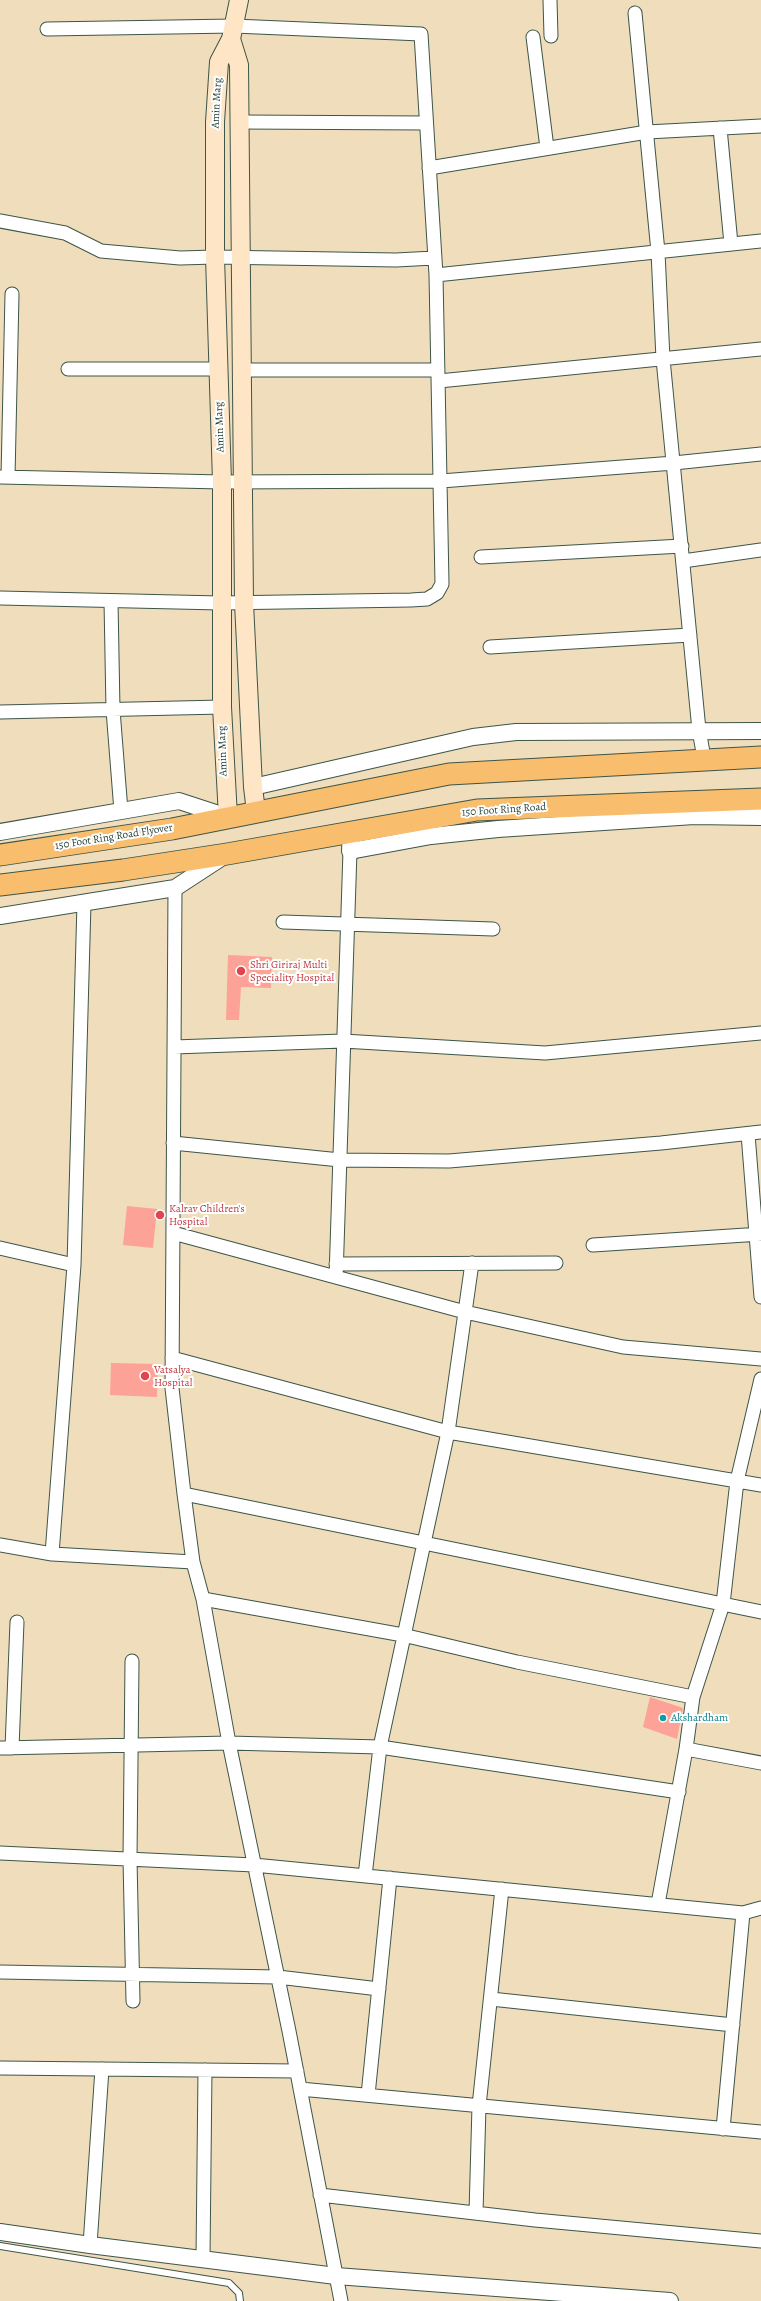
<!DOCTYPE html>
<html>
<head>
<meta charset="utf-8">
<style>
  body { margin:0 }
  canvas { display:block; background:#efddbb }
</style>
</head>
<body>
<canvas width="761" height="2301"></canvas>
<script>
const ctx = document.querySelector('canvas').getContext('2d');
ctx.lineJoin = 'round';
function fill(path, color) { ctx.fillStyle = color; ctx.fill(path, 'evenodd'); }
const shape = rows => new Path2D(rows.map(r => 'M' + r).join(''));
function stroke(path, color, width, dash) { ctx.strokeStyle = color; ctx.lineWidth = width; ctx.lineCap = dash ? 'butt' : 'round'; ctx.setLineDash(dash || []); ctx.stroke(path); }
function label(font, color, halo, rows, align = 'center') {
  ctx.font = font + ' Alegreya,serif'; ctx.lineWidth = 4; ctx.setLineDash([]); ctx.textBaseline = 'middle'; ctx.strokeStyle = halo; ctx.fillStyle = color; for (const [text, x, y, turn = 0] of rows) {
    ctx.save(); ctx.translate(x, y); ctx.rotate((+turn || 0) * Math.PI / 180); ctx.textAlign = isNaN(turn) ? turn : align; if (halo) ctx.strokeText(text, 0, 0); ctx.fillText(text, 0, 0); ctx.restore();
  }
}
fill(shape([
  [228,955,272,957,271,988,241,987,239,1020,226,1020],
  [127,1206,157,1209,153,1248,123,1245],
  [111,1363,158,1364,157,1397,110,1395],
  [650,1697,683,1708,677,1739,643,1727]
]), '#fda296');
const service = shape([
  [0,2246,229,2283,239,2293,240,2301]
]);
const minor = shape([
  [550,0,551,36],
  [635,13,658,252,663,359,699,730,704,758],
  [533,37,547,148],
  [239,122,426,123],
  [720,128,731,244],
  [429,168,647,132,761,126],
  [0,221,65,233,101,251,180,258,215,257,396,260,434,258],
  [436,275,761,241],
  [68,369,218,369],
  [242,370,438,370],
  [439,381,761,349],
  [0,477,222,482,441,481,674,463,761,454],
  [8,477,12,294],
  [481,557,682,546],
  [683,561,761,550],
  [0,598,220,603,411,600,427,599,437,593,442,584,436,275,421,34,234,26,47,29],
  [111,601,113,710,121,811],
  [490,647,690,635],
  [0,712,222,707],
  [175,888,172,1388,184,1494,193,1562,203,1599,229,1743,289,2031,341,2301],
  [283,922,493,929],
  [174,1047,343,1041,545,1053,761,1033],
  [748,1134,761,1297],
  [173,1143,340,1160,449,1161,661,1143,761,1132],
  [173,1233,465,1312,623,1347,761,1359],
  [593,1245,761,1234],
  [0,1248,74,1265,84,903],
  [336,1264,556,1263],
  [336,1277,350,851],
  [172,1358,448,1432,761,1485],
  [184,1494,761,1612],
  [0,1545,52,1554,193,1562],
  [52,1554,74,1265],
  [203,1599,403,1635,517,1662,693,1697,686,1749,761,1763],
  [132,1661,130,1859,133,2001],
  [693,1697,723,1604,737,1481,761,1379],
  [0,1748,229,1743,380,1747,448,1432,472,1263],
  [12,1748,17,1622],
  [0,1853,254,1865,743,1913,723,2129],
  [365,1876,380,1747,679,1792],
  [658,1904,686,1749],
  [743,1913,761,1908],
  [0,1972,278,1977,379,1989],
  [491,1999,733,2025],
  [0,2068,297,2071],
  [300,2089,761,2132],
  [368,2095,390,1878],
  [320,2195,535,2220,761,2241],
  [476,2213,479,2106,502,1889],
  [90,2245,102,2069],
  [203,2258,205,2070]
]);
const tertiary = shape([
  [253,787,473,737,516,732,761,731],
  [0,832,179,801,228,817],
  [351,832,350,851,431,836,498,829,694,816,761,817],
  [0,916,175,888,224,856],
  [0,2232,90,2245,336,2276,670,2301]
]);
const secondary = shape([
  [231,39,239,65,244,603,253,787,256,812],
  [228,817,222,707,222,482,215,257,215,122,219,62,231,39,239,0]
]);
const trunk = shape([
  [0,855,172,829,449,774,761,757],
  [0,885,123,870,227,854,477,810,761,799]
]);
stroke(service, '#3e5548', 8);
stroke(minor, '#3e5548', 15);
stroke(tertiary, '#3e5548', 18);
stroke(secondary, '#3e5548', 20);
stroke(trunk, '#3e5548', 23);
stroke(service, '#fff', 6);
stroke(minor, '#fff', 13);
stroke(tertiary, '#fff', 16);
stroke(secondary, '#fde5c5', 18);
stroke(trunk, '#f9be6d', 21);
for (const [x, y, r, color] of [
  [241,971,5,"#e0444e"],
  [160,1215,5,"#e0444e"],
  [145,1376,5,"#e0444e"],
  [663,1718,4,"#0f9aa8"]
]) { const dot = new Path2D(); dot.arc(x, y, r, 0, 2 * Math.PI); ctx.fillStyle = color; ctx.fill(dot); stroke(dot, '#fff', 1.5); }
label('11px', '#1f3d34', '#fff', [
  ["Amin Marg",217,103,-87],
  ["Amin Marg",220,427,-92],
  ["Amin Marg",223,751,-92],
  ["150 Foot Ring Road",504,810,-4],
  ["150 Foot Ring Road Flyover",114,837,-9]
]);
label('11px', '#be3a42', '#fff', [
  ["Shri Giriraj Multi",250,965],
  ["Speciality Hospital",250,978],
  ["Kalrav Children's",169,1209],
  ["Hospital",169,1222],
  ["Vatsalya",154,1370],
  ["Hospital",154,1383]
], 'left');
label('11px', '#0d838f', '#fff', [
  ["Akshardham",671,1718]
], 'left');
</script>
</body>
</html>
